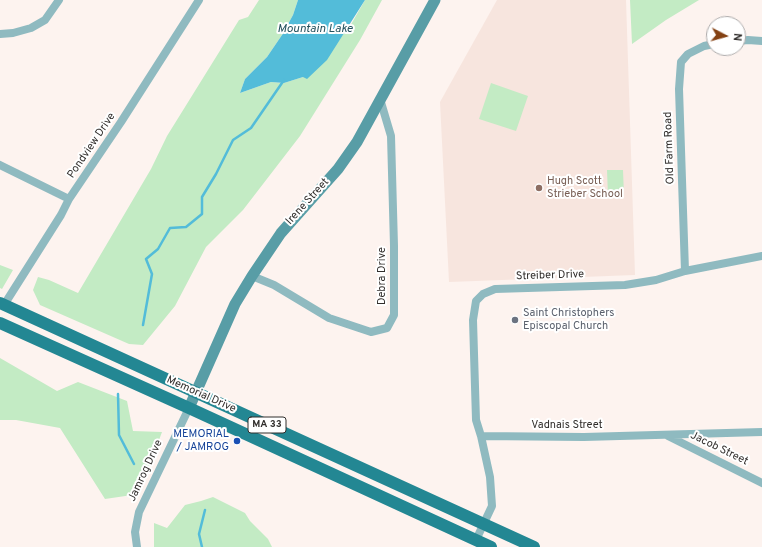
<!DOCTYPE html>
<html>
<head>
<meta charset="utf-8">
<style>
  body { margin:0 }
  #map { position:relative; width:762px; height:547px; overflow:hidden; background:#fdf3ef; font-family:Overpass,sans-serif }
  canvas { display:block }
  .north { position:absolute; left:706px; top:16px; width:40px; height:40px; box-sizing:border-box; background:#fff; border:1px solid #adabab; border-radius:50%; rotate:96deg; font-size:11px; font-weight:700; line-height:16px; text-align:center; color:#312e2c }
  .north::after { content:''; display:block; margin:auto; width:14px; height:18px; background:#844113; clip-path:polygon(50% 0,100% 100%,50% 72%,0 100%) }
</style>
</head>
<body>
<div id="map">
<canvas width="762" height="547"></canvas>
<div class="north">N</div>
</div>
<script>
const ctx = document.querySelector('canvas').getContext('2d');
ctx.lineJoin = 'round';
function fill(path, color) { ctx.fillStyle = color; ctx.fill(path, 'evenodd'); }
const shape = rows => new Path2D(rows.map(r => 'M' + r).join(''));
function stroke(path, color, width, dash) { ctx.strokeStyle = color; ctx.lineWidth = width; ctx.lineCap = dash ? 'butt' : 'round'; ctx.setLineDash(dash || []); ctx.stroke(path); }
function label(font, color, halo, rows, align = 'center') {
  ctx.font = font + ' Overpass,sans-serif'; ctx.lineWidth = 4; ctx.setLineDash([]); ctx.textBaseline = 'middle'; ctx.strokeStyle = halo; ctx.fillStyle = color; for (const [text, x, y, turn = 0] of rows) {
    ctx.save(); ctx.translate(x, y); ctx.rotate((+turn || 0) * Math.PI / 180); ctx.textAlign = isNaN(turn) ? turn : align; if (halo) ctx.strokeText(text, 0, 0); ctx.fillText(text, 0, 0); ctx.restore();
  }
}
fill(shape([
  [497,0,626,0,635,275,449,282,440,102]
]), '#f7e5de');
fill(shape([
  [259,0,298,0,293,15,282,35,267,57,245,79,240,93,271,82,284,83,303,77,349,28,365,0,382,0,360,40,300,136,243,210,206,247,175,306,143,345,129,344,40,305,33,290,38,277,49,280,78,293,151,169,167,136,239,20,248,17],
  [630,0,699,0,666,20,632,44],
  [491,83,528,96,516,131,479,119],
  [607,170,623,170,624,196,608,196],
  [0,265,13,270,2,289,0,288],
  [0,358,57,391,78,382,127,401,133,431,162,432,139,494,105,499,60,428,16,420,0,420],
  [213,497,245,513,250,521,268,539,272,547,154,547,154,523,167,528,185,505,201,501]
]), '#c3ebc4');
fill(shape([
  [298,0,365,0,327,60,307,79,303,77,284,83,271,82,240,93,245,79,267,57,282,35,293,15]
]), '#53bcd9');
stroke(shape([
  [143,325,152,274,146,259,158,249,170,228,186,227,202,214,202,197,216,174,233,140,251,128,284,80],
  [118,394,119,435,134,464],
  [202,547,199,534,205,510]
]), '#53bcd9', 2.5);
stroke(shape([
  [0,34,13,33,31,28,45,20,59,0],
  [738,41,748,40,762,41],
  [0,165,69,199],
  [685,271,679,89,681,62,688,54,704,46,714,44],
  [252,276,274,285,329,318,371,332,387,328,394,315,394,246,391,136,380,99],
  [4,305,61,215,69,199,121,122,199,0],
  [481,436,476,420,473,320,476,301,483,294,495,289,625,285,656,280,685,271,762,256],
  [668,436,762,483],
  [476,540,492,506,490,477,481,436,584,437,762,432],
  [137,547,135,532,139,512,189,408]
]), '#8fbac0', 8);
stroke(shape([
  [189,408,235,304,252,276,281,233,338,169,357,142,435,0]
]), '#589da6', 11);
stroke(shape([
  [0,303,534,547],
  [0,323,189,408,491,547]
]), '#238793', 12);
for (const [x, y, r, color] of [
  [539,188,4,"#8d6e63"],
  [515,320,4,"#6b7280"],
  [237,441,4,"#1a4fb4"]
]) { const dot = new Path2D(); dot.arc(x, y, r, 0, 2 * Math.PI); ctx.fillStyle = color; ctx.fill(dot); stroke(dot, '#fff', 1.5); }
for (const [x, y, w] of [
  [267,425,38]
]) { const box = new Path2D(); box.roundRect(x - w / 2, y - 8, w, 16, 3); ctx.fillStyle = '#fff'; ctx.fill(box); stroke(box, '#312e2c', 1); }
label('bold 10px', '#312e2c', null, [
  ["MA 33",267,425]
]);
label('11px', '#312e2c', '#fff', [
  ["Pondview Drive",92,146,-56],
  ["Old Farm Road",670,148,-92],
  ["Irene Street",308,202,-48],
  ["Debra Drive",383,276,-90],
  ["Streiber Drive",550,276,-2],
  ["Memorial Drive",201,395,24],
  ["Vadnais Street",567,426],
  ["Jacob Street",719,449,26],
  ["Jamrog Drive",146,471,-65]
]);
label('11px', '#785e54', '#fff', [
  ["Hugh Scott",547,182],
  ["Strieber School",547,195]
], 'left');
label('11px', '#5b616d', '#fff', [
  ["Saint Christophers",523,314],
  ["Episcopal Church",523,327]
], 'left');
label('11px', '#164399', '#fff', [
  ["MEMORIAL",229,435],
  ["/ JAMROG",229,448]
], 'right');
label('italic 12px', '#24525e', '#fff', [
  ["Mountain Lake",315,30]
]);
</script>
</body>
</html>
